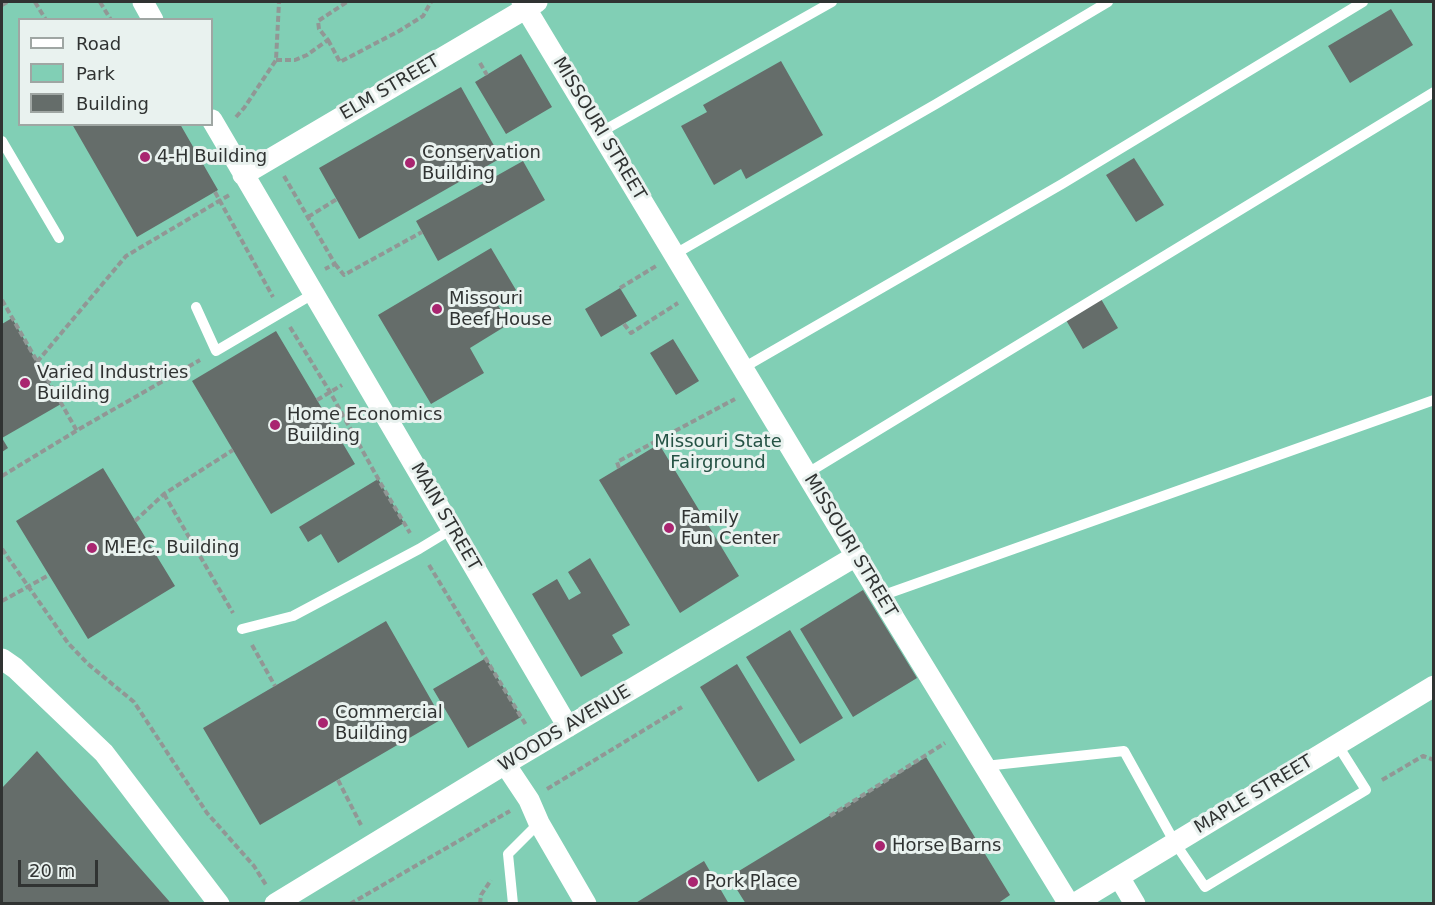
<!DOCTYPE html>
<html>
<head>
<meta charset="utf-8">
<style>
  body { margin:0 }
  #map { position:relative; width:1435px; height:905px; overflow:hidden; background:#dce5e2; font-family:"DejaVu Sans",sans-serif }
  canvas { display:block }
  .frame { position:absolute; inset:0; border:3px solid #303332; pointer-events:none }
  .legend { position:absolute; left:18px; top:18px; width:195px; height:108px; box-sizing:border-box; background:#e9f2ef; border:2px solid #9fa6a3; margin:0; padding:8px 10px; list-style:none; font-size:18px; color:#303332 }
  .legend li { display:flex; align-items:center; gap:12px; height:30px }
  .legend b { width:30px; border:2px solid #9fa6a3 }
  .scale { position:absolute; left:18px; top:860px; width:80px; height:27px; box-sizing:border-box; border:3px solid #303332; border-top:0; padding-left:8px; font-size:18px; line-height:21px; white-space:nowrap; color:#303332; -webkit-text-stroke:4px #e9f2ef; paint-order:stroke }
</style>
</head>
<body>
<div id="map">
<canvas width="1435" height="905"></canvas>
<div class="frame"></div>
<ul class="legend">
<li><b style="height:8px;background:#fff"></b>Road</li>
<li><b style="height:16px;background:#81cfb5"></b>Park</li>
<li><b style="height:16px;background:#656d6a"></b>Building</li>
</ul>
<div class="scale">20 m</div>
</div>
<script>
const ctx = document.querySelector('canvas').getContext('2d');
ctx.lineJoin = 'round';
function fill(path, color) { ctx.fillStyle = color; ctx.fill(path, 'evenodd'); }
const shape = rows => new Path2D(rows.map(r => 'M' + r).join(''));
function stroke(path, color, width, dash) { ctx.strokeStyle = color; ctx.lineWidth = width; ctx.lineCap = dash ? 'butt' : 'round'; ctx.setLineDash(dash || []); ctx.stroke(path); }
function label(font, color, halo, rows, align = 'center') {
  ctx.font = font + ' "DejaVu Sans",sans-serif'; ctx.lineWidth = 6; ctx.setLineDash([]); ctx.textBaseline = 'middle'; ctx.strokeStyle = halo; ctx.fillStyle = color; for (const [text, x, y, turn = 0] of rows) {
    ctx.save(); ctx.translate(x, y); ctx.rotate((+turn || 0) * Math.PI / 180); ctx.textAlign = isNaN(turn) ? turn : align; if (halo) ctx.strokeText(text, 0, 0); ctx.fillText(text, 0, 0); ctx.restore();
  }
}
fill(shape([
  [2,2,1433,2,1433,903,2,904],
  [20,20,212,20,212,124,20,124]
]), '#81cfb5');
fill(shape([
  [1391,9,1413,45,1350,83,1328,46],
  [521,54,552,107,506,134,475,82],
  [781,61,823,135,746,179,741,169,714,185,681,126,707,112,703,105],
  [461,87,501,158,359,239,319,168],
  [72,124,180,124,218,190,137,237],
  [1134,158,1164,205,1136,222,1106,175],
  [523,161,545,200,438,261,416,221],
  [491,248,516,290,496,302,509,324,470,348,484,373,431,404,378,315],
  [620,288,637,316,601,337,585,309],
  [1101,299,1118,328,1083,349,1066,320],
  [12,318,61,404,2,438,8,448,2,452,2,324],
  [276,331,355,464,271,514,192,381],
  [673,339,699,381,676,395,650,353],
  [659,444,739,576,680,613,599,480],
  [103,468,175,586,88,639,16,521],
  [378,479,404,523,338,563,321,534,308,542,299,527],
  [590,558,630,625,612,635,623,653,581,677,532,594,557,579,569,600,581,593,568,572],
  [863,590,917,678,853,717,800,629],
  [386,621,442,719,260,825,203,728],
  [790,630,843,718,800,744,746,657],
  [486,658,521,717,468,748,433,689],
  [737,664,795,760,758,782,700,687],
  [37,751,169,901,171,904,2,904,2,788],
  [926,757,1010,895,997,904,746,904,729,877],
  [704,861,729,904,634,904]
]), '#656d6a');
stroke(shape([
  [35,2,46,20],
  [100,2,111,20],
  [2,5,7,2],
  [328,40,340,62,399,31,423,16,431,2],
  [276,60,295,60,307,55,328,40,319,29,318,21,347,2],
  [480,63,487,75],
  [236,117,244,108,276,60,279,2],
  [284,176,335,264,325,269],
  [215,192,273,297],
  [308,217,337,199],
  [335,264,344,275,422,232],
  [620,288,656,266],
  [2,300,77,431],
  [624,324,631,333,678,303],
  [290,327,330,392,381,484,410,533],
  [37,362,126,256,231,194],
  [317,400,342,385],
  [619,468,617,462,735,399],
  [2,476,81,428,200,360],
  [164,494,233,613],
  [135,521,164,494,233,450],
  [2,549,68,643,88,664,134,702,207,813,254,866,266,885],
  [429,565,526,725],
  [2,601,49,575],
  [252,645,275,686],
  [338,780,361,825],
  [1382,780,1423,756,1434,760],
  [547,789,682,707],
  [830,816,945,743],
  [350,904,510,811],
  [480,904,481,895,491,880]
]), '#919795', 4, [6, 3]);
stroke(shape([
  [601,132,832,2],
  [2,141,59,238],
  [675,254,936,104,1108,2],
  [196,307,216,351,313,294],
  [743,368,1062,184,1363,2],
  [806,474,1434,92],
  [881,596,1434,400],
  [242,629,293,616,419,549,452,529],
  [985,766,1124,751,1175,843,1205,887,1366,790,1337,744],
  [513,904,508,854,539,823]
]), '#fff', 10);
stroke(shape([
  [143,2,153,20],
  [522,2,856,556,1069,904],
  [212,120,568,727],
  [243,175,537,2],
  [2,659,15,668,104,753,219,904],
  [505,764,529,800,539,823,586,904],
  [1119,877,1135,904],
  [275,904,505,764,856,556],
  [1074,904,1434,686]
]), '#fff', 21);
for (const [x, y, r, color] of [
  [145,157,6,"#a92570"],
  [410,163,6,"#a92570"],
  [437,309,6,"#a92570"],
  [25,383,6,"#a92570"],
  [275,425,6,"#a92570"],
  [669,528,6,"#a92570"],
  [92,548,6,"#a92570"],
  [323,723,6,"#a92570"],
  [880,846,6,"#a92570"],
  [693,882,6,"#a92570"]
]) { const dot = new Path2D(); dot.arc(x, y, r, 0, 2 * Math.PI); ctx.fillStyle = color; ctx.fill(dot); stroke(dot, '#e9f2ef', 2); }
label('18px', '#303332', '#e9f2ef', [
  ["ELM STREET",390,88,-30],
  ["MISSOURI STREET",599,129,59],
  ["MAIN STREET",445,517,60],
  ["MISSOURI STREET",850,546,59],
  ["WOODS AVENUE",565,729,-31],
  ["MAPLE STREET",1254,795,-31]
]);
label('18px', '#303332', '#e9f2ef', [
  ["Conservation",422,153],
  ["Building",422,174],
  ["4-H Building",157,157],
  ["Missouri",449,299],
  ["Beef House",449,320],
  ["Varied Industries",37,373],
  ["Building",37,394],
  ["Home Economics",287,415],
  ["Building",287,436],
  ["Family",681,518],
  ["Fun Center",681,539],
  ["M.E.C. Building",104,548],
  ["Commercial",335,713],
  ["Building",335,734],
  ["Horse Barns",892,846],
  ["Pork Place",705,882]
], 'left');
label('18px', '#245244', '#e9f2ef', [
  ["Missouri State",718,442],
  ["Fairground",718,463]
]);
</script>
</body>
</html>
